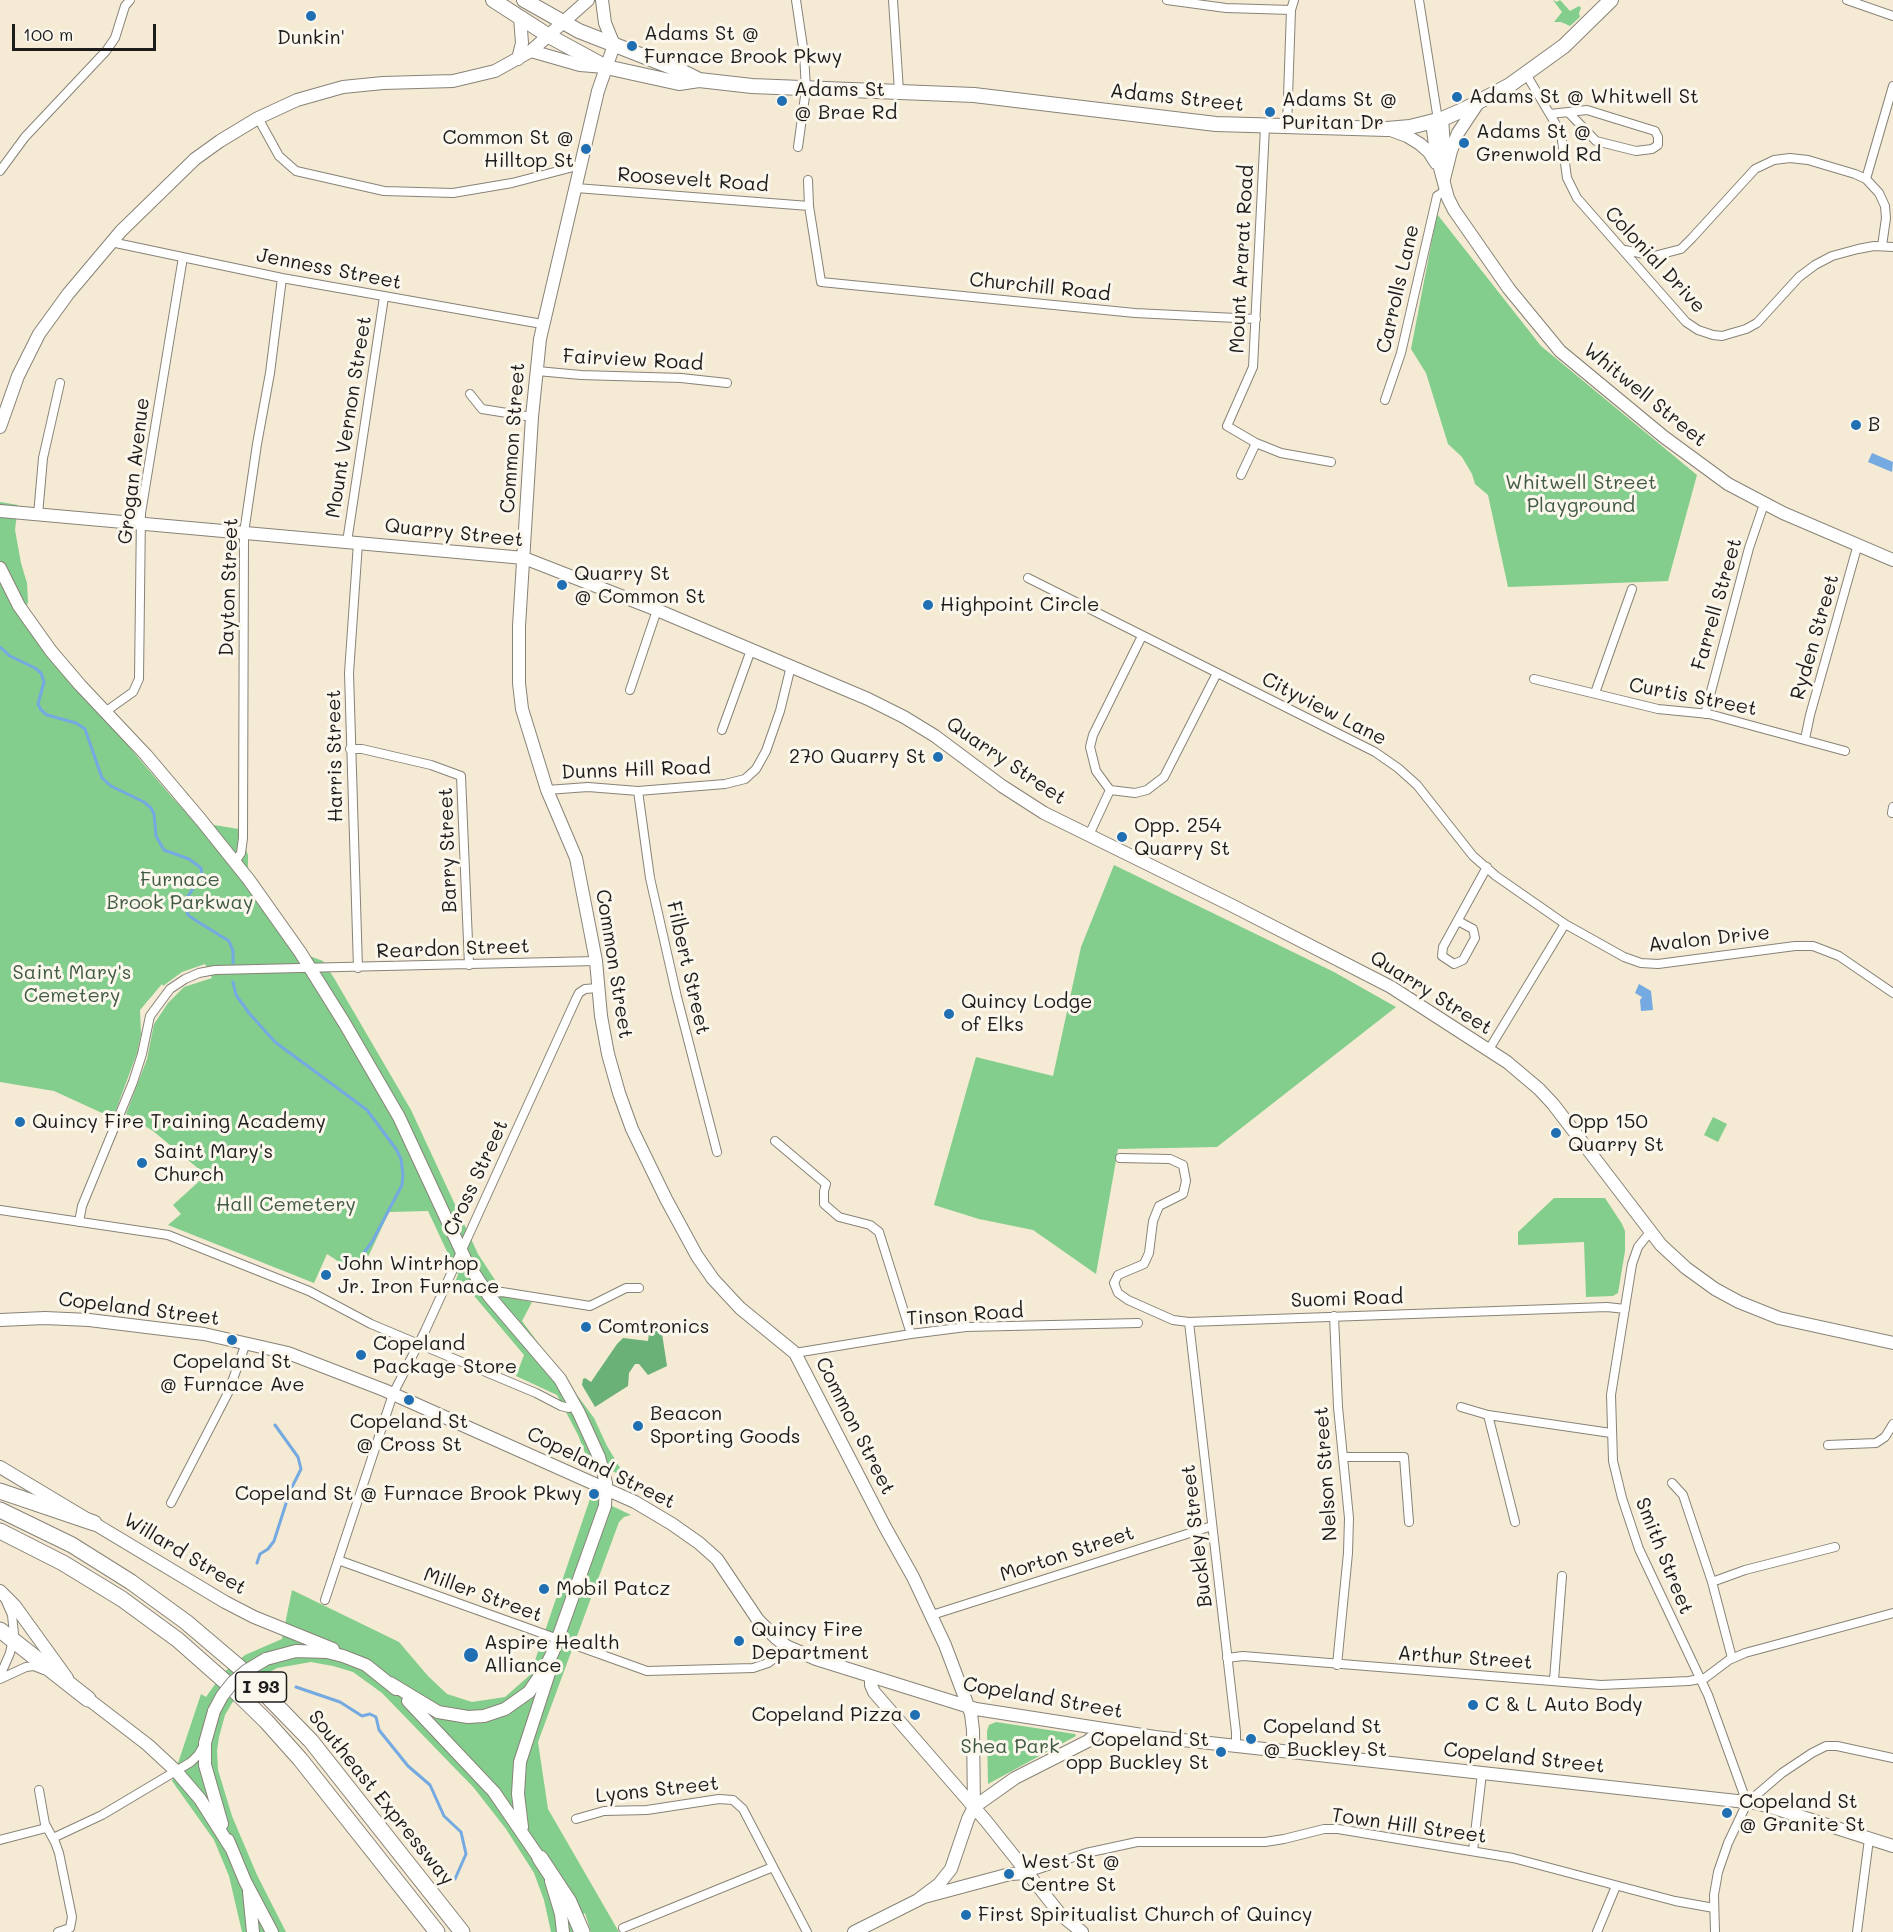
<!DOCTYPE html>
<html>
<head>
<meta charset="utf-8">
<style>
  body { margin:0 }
  #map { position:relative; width:1893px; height:1932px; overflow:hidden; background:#f5ead3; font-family:Mali,sans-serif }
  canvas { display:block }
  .scale { position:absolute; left:12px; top:24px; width:144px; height:27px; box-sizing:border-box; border:3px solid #1c1c1c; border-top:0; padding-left:8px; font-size:18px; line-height:21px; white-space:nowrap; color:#1c1c1c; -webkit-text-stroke:4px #fbf7ec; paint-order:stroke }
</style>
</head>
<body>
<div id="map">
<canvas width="1893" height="1932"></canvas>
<div class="scale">100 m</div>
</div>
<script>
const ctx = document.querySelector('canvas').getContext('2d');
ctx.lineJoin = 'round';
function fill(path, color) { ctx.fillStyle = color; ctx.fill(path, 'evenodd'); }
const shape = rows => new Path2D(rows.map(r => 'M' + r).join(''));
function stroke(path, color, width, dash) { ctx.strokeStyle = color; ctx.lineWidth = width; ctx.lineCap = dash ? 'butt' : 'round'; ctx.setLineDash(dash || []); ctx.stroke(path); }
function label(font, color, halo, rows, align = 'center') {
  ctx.font = font + ' Mali,sans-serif'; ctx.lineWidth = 6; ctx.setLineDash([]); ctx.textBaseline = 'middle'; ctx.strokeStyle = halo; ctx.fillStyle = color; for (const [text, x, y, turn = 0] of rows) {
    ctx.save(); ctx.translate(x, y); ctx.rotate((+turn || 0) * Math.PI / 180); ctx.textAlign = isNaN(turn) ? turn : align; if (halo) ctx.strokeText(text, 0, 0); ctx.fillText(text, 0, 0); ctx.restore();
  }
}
fill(shape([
  [1553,0,1557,2,1560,0,1570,11,1579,6,1581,8,1579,13,1580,17,1570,26,1561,22,1554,22,1562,12],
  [1437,214,1541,346,1697,475,1668,581,1508,587,1488,495,1475,484,1472,474,1462,457,1448,444,1426,373,1411,349],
  [0,502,18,505,15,530,21,563,27,583,28,602,22,621,170,795,195,822,239,829,248,855,248,876,307,955,323,961,334,978,411,1110,478,1254,495,1280,510,1298,532,1302,522,1321,594,1418,607,1446,625,1476,589,1463,578,1435,557,1395,516,1376,524,1355,470,1291,454,1284,458,1275,428,1211,389,1212,369,1255,353,1271,327,1254,314,1283,168,1225,181,1214,173,1205,206,1175,153,1131,126,1114,147,1059,154,1024,168,1003,184,987,212,978,205,964,182,972,163,986,162,984,140,1010,141,1034,137,1053,113,1118,54,1091,0,1082],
  [1114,865,1334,972,1396,1007,1217,1147,1118,1149,1096,1274,1033,1230,979,1219,934,1205,976,1057,1053,1076,1081,947],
  [1713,1117,1727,1124,1718,1142,1704,1135],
  [1554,1198,1605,1198,1622,1224,1625,1231,1625,1251,1618,1293,1613,1296,1586,1297,1584,1242,1518,1245,1518,1232],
  [591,1496,631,1515,624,1517,619,1522,538,1742,548,1809,619,1932,591,1932,585,1913,574,1921,575,1932,551,1932,544,1900,534,1873,506,1829,474,1788,382,1693,353,1672,333,1666,311,1662,277,1668,253,1681,232,1703,225,1715,219,1737,217,1751,218,1770,232,1816,257,1875,286,1932,242,1932,229,1876,214,1840,172,1781,201,1694,206,1697,223,1673,245,1655,282,1639,292,1590,399,1642,428,1676,447,1694,472,1702,505,1697,530,1675],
  [996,1722,1075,1734,1076,1736,988,1784,987,1731,989,1725]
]), '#83ce8c');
fill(shape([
  [650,1326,661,1327,667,1366,648,1375,639,1364,635,1364,629,1373,628,1386,595,1407,582,1385,583,1379,585,1378,591,1382,617,1344,623,1338,648,1341]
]), '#6ab178');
fill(shape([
  [1872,453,1893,462,1892,472,1868,462],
  [1639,984,1651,991,1653,1010,1641,1011,1640,1000,1642,997,1635,993]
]), '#74a9e1');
stroke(shape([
  [0,647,10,656,35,668,41,673,44,682,38,704,41,710,47,715,76,723,85,729,102,778,111,786,144,802,151,808,154,814,156,836,164,850,189,859,201,868,202,876,188,896,186,908,188,915,195,920,229,941,233,951,233,963],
  [233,982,236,995,249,1013,275,1042,367,1110,396,1149,401,1159,403,1175,402,1185,372,1242,363,1254],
  [257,1563,260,1554,268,1549,274,1541,290,1491,301,1469,298,1457,275,1425],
  [296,1687,340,1702,362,1716,370,1714,376,1717,379,1730,408,1766,430,1785,444,1816,461,1832,466,1854,455,1879]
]), '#74a9e1', 3);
const street = shape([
  [796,0,804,54,806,89,798,147],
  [893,0,899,91],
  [1167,0,1226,8,1291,10],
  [1419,0,1438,120],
  [1847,0,1893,16],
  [1526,74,1561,133,1567,178,1577,198,1686,322,1698,330,1713,335,1722,336,1746,329,1757,323,1799,277,1815,265,1832,256,1858,249,1874,246,1893,247],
  [1550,114,1587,110,1655,131,1658,137,1658,145,1652,149,1636,151,1596,141,1569,113],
  [258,118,279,156,296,171,384,191,453,193,512,183,581,165],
  [1287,126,1291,10,1294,0],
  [0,171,25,137,106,51,115,38,125,6,130,0],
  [1866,179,1893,86],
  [808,180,809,206,821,282,1135,313,1256,319],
  [576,188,809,206],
  [111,242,282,278,542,324],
  [1625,250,1654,256,1681,249,1692,238,1755,169,1774,160,1790,158,1808,160,1855,174,1866,179,1879,193,1885,206,1886,218,1882,246],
  [537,371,581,375,681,378,727,383],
  [470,394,482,409,532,417],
  [1385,400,1401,353,1437,196,1446,190],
  [1256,443,1227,426,1253,367,1265,127],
  [1241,475,1256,443,1281,453,1331,462],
  [38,515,43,458,60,383],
  [347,542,384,297],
  [1028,578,1375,752,1398,768,1417,785,1473,856,1496,876,1565,924,1624,957,1641,963,1658,964,1795,946,1813,946,1839,956,1893,993],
  [1142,636,1093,735,1090,747,1096,771,1110,790,1135,793,1147,790,1164,777,1217,673],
  [1534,679,1658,709,1709,714,1845,751],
  [630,690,657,610],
  [1595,693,1632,589],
  [105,712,133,692,139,679,141,513,183,257],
  [1705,714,1749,548,1764,504],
  [722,730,751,650],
  [1805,739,1810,715,1858,544],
  [350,749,362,749,431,765,461,776,469,965],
  [547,790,588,787,638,791,725,784,745,779,756,769,766,751,780,711,791,666],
  [638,791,650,878,677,997,717,1152],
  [1892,813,1893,807],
  [1089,835,1110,790],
  [235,862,241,853,243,838,244,533,257,444,270,373,282,278],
  [1458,921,1473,929,1475,938,1463,960,1454,964,1442,956,1443,947,1487,867],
  [358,968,349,673,358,543],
  [1488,1051,1565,924],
  [775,1141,826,1184,824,1191,824,1204,839,1217,870,1225,879,1232,911,1334],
  [1120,1158,1170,1159,1183,1165,1186,1181,1183,1194,1159,1206,1153,1221,1149,1253,1144,1264,1118,1275,1114,1283,1118,1293,1128,1300,1173,1320,1189,1322,1607,1307,1625,1309],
  [0,1210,168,1235,309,1291,371,1324,536,1393,561,1406,569,1408,575,1405],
  [79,1222,82,1206,133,1082,142,1054,150,1016,170,989,185,979,199,973,215,970,596,961],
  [1650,1232,1638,1247,1632,1264,1611,1395,1613,1461,1622,1498,1639,1549,1708,1695,1747,1803],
  [489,1296,494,1293,502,1292,590,1306,626,1288,639,1288],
  [1334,1316,1338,1407,1349,1518,1348,1553,1337,1665],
  [1189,1322,1236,1732,1236,1746],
  [795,1353,911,1334,966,1327,1138,1323],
  [1461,1407,1488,1415,1611,1433],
  [1488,1415,1515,1522],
  [1828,1445,1876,1443,1885,1437,1893,1424],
  [1343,1457,1404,1457,1409,1522],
  [1672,1483,1683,1495,1712,1582,1732,1658],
  [171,1503,228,1393,246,1343],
  [338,1560,647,1671,753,1668,768,1663,776,1657,786,1646],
  [1712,1582,1745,1570,1835,1547],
  [325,1600,393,1394,425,1331,576,999,579,993,585,989,598,988],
  [932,1615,1212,1526],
  [1227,1658,1243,1656,1601,1685,1689,1681,1705,1678,1729,1660,1745,1653,1893,1613],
  [0,1676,10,1653,14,1634,12,1615,5,1599],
  [0,1679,26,1667,34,1666,44,1670],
  [1554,1680,1562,1576],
  [39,1790,45,1824,55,1842,59,1853,72,1917,70,1928,58,1932],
  [576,1819,604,1811,647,1810,719,1799,733,1800,743,1809,807,1932],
  [53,1838,102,1815,191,1762,198,1755,204,1745],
  [0,1840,46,1828],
  [1473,1851,1482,1773],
  [1027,1873,1086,1853,1137,1842,1265,1842,1284,1839,1324,1829,1338,1829,1513,1858,1675,1901,1714,1908],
  [623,1928,773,1867],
  [1597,1932,1616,1886],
  [1715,1932,1714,1895,1718,1872,1728,1843,1747,1803,1782,1773,1812,1753,1826,1746,1837,1746,1893,1758],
  [1857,1932,1869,1839]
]);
const secondary = shape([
  [602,0,605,23,614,45,598,91,540,339,532,417,519,626,519,683,522,709,547,790,576,858,596,961,601,1016,608,1054,619,1093,632,1129,666,1199,697,1256,713,1279,740,1308,795,1353,885,1527,913,1577,945,1645,971,1714,973,1730,974,1807],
  [531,51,580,65,605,67],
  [518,59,522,43,520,17],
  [1442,119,1445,158],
  [1432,122,1436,153,1448,198,1454,210,1509,289,1560,351,1664,437,1728,484,1783,513,1893,560],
  [1388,129,1407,136,1420,144,1429,152,1436,163],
  [1444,179,1451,151,1458,133,1478,103],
  [0,427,18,376,39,334,68,294,121,231,195,159,220,141,258,118,297,100,343,87,383,83,453,81,495,71,531,51,588,0],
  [0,511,524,558,657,610,868,699,904,717,935,736,1002,786,1044,813,1231,905,1391,987,1507,1062,1539,1089,1553,1104,1661,1245,1686,1268,1715,1289,1739,1302,1779,1318,1893,1343],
  [0,568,19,606,51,651,80,685,146,755,201,820,249,880,300,952,345,1024,399,1117,466,1261,489,1296,560,1379,579,1413,599,1457,606,1483,605,1506,553,1652,544,1670,529,1692,505,1709,484,1716,468,1717,438,1712,390,1683],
  [0,1320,45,1318,89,1320,204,1334,288,1353,384,1390,635,1502,672,1524,699,1543,717,1559,758,1620,775,1637,786,1646,816,1659,976,1709,1155,1737,1755,1803,1771,1807,1893,1846],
  [0,1467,225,1602,254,1617,333,1649],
  [0,1591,15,1606,67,1678],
  [266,1659,296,1651,327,1652,343,1656,366,1665,396,1689],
  [871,1676,871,1685,874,1692,986,1821,1061,1915,1082,1932],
  [83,1695,148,1745,176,1771,200,1799,231,1848],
  [408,1701,494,1792,544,1865],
  [214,1711,205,1743,205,1765,222,1824],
  [522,1827,518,1794,520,1762,550,1670],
  [228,1840,245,1881,272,1932],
  [551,1881,561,1914,563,1932],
  [249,1892,253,1932],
  [919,1899,939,1884,951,1869,968,1819,974,1807,1015,1778,1088,1741,1094,1736,1096,1729],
  [854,1932,924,1897,1010,1874,1027,1873]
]);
const primary = shape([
  [493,0,549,36,606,67,679,83,699,80,752,86,974,95,1216,124,1387,129,1410,127,1442,119,1465,109,1510,85,1564,46,1611,0],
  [524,0,579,31,679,70,699,80]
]);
const highway = shape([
  [0,1491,94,1523],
  [0,1510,72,1545,131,1582,186,1622,239,1667,311,1741,462,1932],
  [0,1531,63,1563,122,1599,178,1640,229,1685,266,1721,300,1759,437,1932],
  [0,1630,88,1699],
  [540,1858,569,1902,582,1932]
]);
stroke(street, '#888378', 10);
stroke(secondary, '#888378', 14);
stroke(primary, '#888378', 16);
stroke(highway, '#888378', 17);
stroke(street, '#fff', 8);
stroke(secondary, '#fff', 12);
stroke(primary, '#fff', 14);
stroke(highway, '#fff', 15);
const secondaryBridge = shape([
  [214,1711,222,1696,233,1682,246,1671,266,1659]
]);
stroke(secondaryBridge, '#888378', 14, []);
stroke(secondaryBridge, '#fff', 12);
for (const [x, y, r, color] of [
  [311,16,6,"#1f6fb2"],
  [632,46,6,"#1f6fb2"],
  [1457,97,6,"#1f6fb2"],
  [782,101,6,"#1f6fb2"],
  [1270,112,6,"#1f6fb2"],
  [1464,143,6,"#1f6fb2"],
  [586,149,6,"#1f6fb2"],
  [1856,425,6,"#1f6fb2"],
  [562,585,6,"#1f6fb2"],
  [928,605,6,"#1f6fb2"],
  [938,757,6,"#1f6fb2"],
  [1122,837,6,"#1f6fb2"],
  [949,1014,6,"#1f6fb2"],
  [20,1122,6,"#1f6fb2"],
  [1556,1133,6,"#1f6fb2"],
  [142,1163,6,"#1f6fb2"],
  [326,1275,6,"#1f6fb2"],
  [586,1327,6,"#1f6fb2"],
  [232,1340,6,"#1f6fb2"],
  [361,1355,6,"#1f6fb2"],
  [409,1400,6,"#1f6fb2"],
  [638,1426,6,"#1f6fb2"],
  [594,1494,6,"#1f6fb2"],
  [544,1589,6,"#1f6fb2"],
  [739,1641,6,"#1f6fb2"],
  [471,1655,8,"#1f6fb2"],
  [1473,1705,6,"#1f6fb2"],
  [915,1715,6,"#1f6fb2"],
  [1251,1739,6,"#1f6fb2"],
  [1221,1752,6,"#1f6fb2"],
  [1727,1813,6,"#1f6fb2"],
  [1009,1874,6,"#1f6fb2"],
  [966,1915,6,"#1f6fb2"]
]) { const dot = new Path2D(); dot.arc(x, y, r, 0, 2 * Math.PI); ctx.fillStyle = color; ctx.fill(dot); stroke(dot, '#fbf7ec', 2); }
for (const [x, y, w] of [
  [261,1687,51]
]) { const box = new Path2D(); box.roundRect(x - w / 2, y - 15, w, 30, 4.5); ctx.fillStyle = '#fbf7ec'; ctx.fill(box); stroke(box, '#1c1c1c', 1.5); }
label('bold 18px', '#1c1c1c', null, [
  ["I 93",261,1687]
]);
label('20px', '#1c1c1c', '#fbf7ec', [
  ["Adams St @",644,34],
  ["Furnace Brook Pkwy",644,57],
  ["Dunkin'",311,38,"center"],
  ["Adams St",794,90],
  ["@ Brae Rd",794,113],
  ["Adams St @ Whitwell St",1469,97],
  ["Adams St @",1282,100],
  ["Puritan Dr",1282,123],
  ["Adams St @",1476,132],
  ["Grenwold Rd",1476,155],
  ["Common St @",574,138,"right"],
  ["Hilltop St",574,161,"right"],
  ["B",1868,425],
  ["Quarry St",574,574],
  ["@ Common St",574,597],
  ["Highpoint Circle",940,605],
  ["270 Quarry St",926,757,"right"],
  ["Opp. 254",1134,826],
  ["Quarry St",1134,849],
  ["Quincy Lodge",961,1002],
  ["of Elks",961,1025],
  ["Quincy Fire Training Academy",32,1122],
  ["Opp 150",1568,1122],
  ["Quarry St",1568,1145],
  ["Saint Mary's",154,1152],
  ["Church",154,1175],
  ["John Wintrhop",338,1264],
  ["Jr. Iron Furnace",338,1287],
  ["Comtronics",598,1327],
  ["Copeland",373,1344],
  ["Package Store",373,1367],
  ["Copeland St",232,1362,"center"],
  ["@ Furnace Ave",232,1385,"center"],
  ["Beacon",650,1414],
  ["Sporting Goods",650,1437],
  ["Copeland St",409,1422,"center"],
  ["@ Cross St",409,1445,"center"],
  ["Copeland St @ Furnace Brook Pkwy",582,1494,"right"],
  ["Mobil Patcz",556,1589],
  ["Quincy Fire",751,1630],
  ["Department",751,1653],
  ["Aspire Health",484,1643],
  ["Alliance",484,1666],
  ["C & L Auto Body",1485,1705],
  ["Copeland Pizza",903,1715,"right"],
  ["Copeland St",1263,1727],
  ["@ Buckley St",1263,1750],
  ["Copeland St",1209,1740,"right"],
  ["opp Buckley St",1209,1763,"right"],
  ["Copeland St",1739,1802],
  ["@ Granite St",1739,1825],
  ["West St @",1021,1862],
  ["Centre St",1021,1885],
  ["First Spiritualist Church of Quincy",978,1915]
], 'left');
label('20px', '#1c1c1c', '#fbf7ec', [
  ["Adams Street",1177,98,6],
  ["Roosevelt Road",693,180,4],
  ["Mount Ararat Road",1242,259,-87],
  ["Colonial Drive",1655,260,47],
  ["Jenness Street",329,269,11],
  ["Churchill Road",1040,287,6],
  ["Carrolls Lane",1398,289,-77],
  ["Fairview Road",633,360,3],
  ["Whitwell Street",1645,395,39],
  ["Mount Vernon Street",349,417,-81],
  ["Common Street",513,438,-86],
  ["Grogan Avenue",134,471,-83],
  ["Quarry Street",454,533,6],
  ["Dayton Street",229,587,-88],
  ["Farrell Street",1717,604,-74],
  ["Ryden Street",1815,637,-74],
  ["Curtis Street",1693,697,11],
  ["Cityview Lane",1324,709,27],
  ["Harris Street",335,756,-91],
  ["Quarry Street",1006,761,34],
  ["Dunns Hill Road",636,770,-2],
  ["Barry Street",448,850,-92],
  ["Avalon Drive",1709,939,-6],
  ["Reardon Street",453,949,-2],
  ["Common Street",614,964,81],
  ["Filbert Street",688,968,77],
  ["Quarry Street",1431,993,32],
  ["Cross Street",476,1178,-65],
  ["Suomi Road",1347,1299,-2],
  ["Copeland Street",139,1309,7],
  ["Tinson Road",965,1315,-4],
  ["Common Street",855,1426,63],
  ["Copeland Street",601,1468,26],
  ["Nelson Street",1326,1474,-94],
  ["Buckley Street",1197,1536,-97],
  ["Willard Street",185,1554,31],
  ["Morton Street",1067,1554,-18],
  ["Smith Street",1664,1556,68],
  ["Miller Street",483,1595,20],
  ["Arthur Street",1465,1658,4],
  ["Copeland Street",1043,1698,10],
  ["Copeland Street",1524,1758,6],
  ["Lyons Street",657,1790,-6],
  ["Southeast Expressway",381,1798,51],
  ["Town Hill Street",1409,1826,8]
]);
label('20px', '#405a43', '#fbf7ec', [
  ["Whitwell Street",1581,483],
  ["Playground",1581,506],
  ["Furnace",180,880],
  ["Brook Parkway",180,903],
  ["Saint Mary's",72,973],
  ["Cemetery",72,996],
  ["Hall Cemetery",286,1205],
  ["Shea Park",1010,1747]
]);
</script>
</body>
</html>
